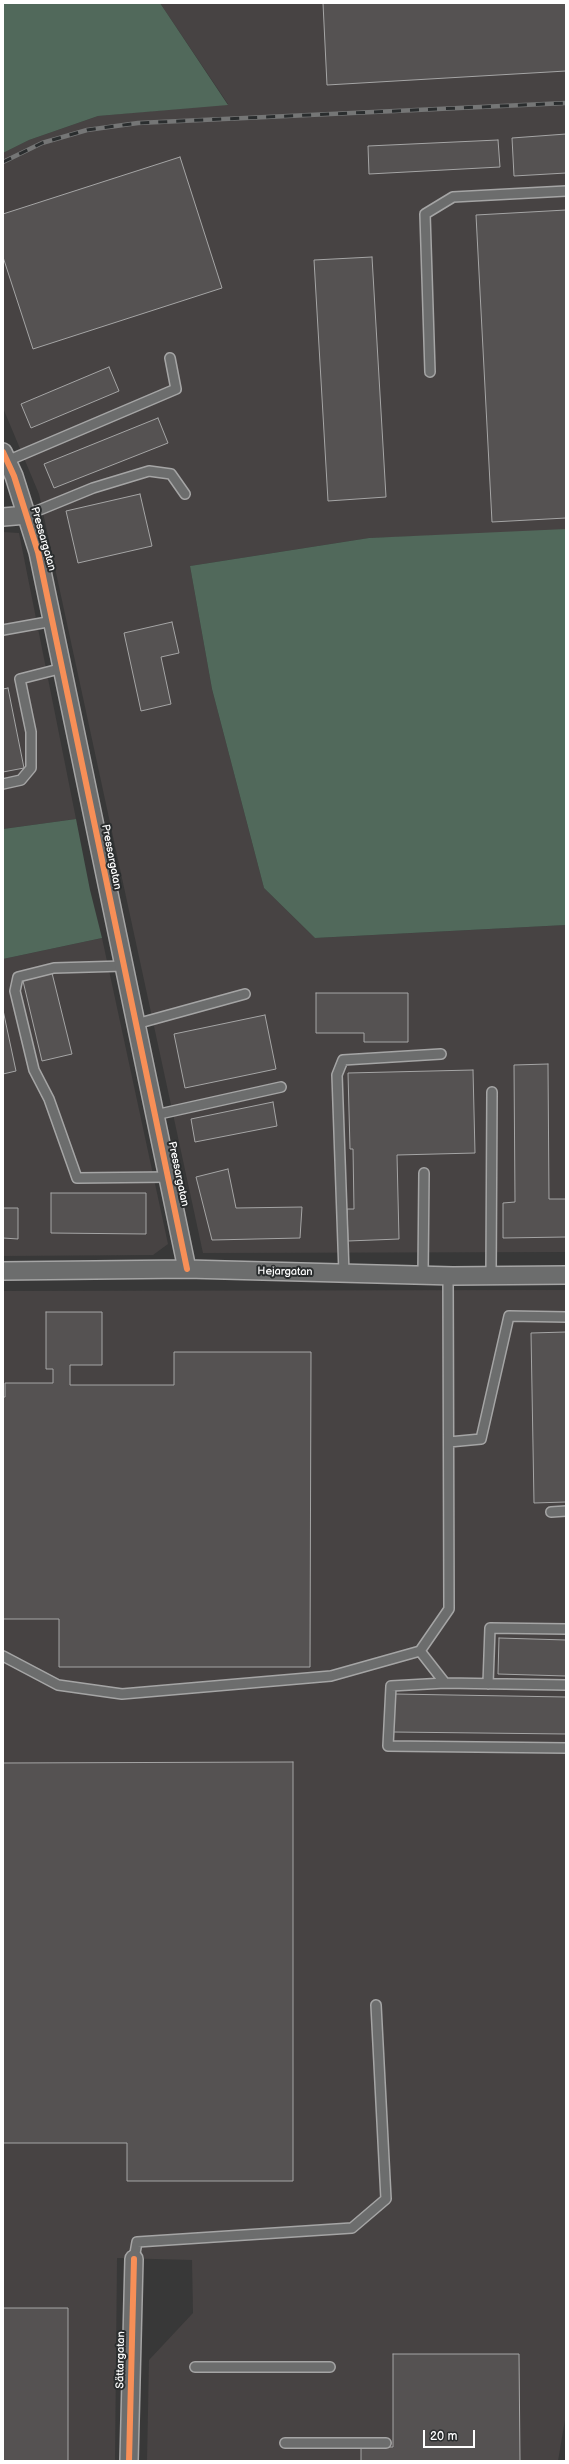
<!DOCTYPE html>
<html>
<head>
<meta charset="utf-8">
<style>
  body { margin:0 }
  #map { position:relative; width:569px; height:2464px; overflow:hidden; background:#383838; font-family:"Balsamiq Sans",sans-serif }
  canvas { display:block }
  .frame { position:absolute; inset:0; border:4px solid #fff; pointer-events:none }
  .scale { position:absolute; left:423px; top:2430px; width:52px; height:18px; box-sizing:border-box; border:2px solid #fff; border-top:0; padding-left:5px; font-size:12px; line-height:14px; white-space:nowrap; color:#fff; -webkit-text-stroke:3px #2a2d2e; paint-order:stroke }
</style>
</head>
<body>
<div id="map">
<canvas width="569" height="2464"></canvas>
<div class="frame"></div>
<div class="scale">20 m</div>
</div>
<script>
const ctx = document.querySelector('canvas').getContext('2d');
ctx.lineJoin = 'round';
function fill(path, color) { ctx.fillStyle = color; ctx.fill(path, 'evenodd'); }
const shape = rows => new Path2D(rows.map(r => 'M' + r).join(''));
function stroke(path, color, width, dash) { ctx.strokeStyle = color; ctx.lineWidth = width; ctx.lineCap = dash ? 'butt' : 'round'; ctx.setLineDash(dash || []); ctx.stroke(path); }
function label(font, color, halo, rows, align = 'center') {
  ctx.font = font + ' "Balsamiq Sans",sans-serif'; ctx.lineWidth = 4; ctx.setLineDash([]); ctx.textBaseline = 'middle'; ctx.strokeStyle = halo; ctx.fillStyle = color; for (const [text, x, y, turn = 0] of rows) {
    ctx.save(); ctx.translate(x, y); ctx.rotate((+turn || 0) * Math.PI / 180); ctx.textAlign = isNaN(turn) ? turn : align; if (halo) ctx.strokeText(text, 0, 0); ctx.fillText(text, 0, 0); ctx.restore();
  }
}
fill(shape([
  [160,3,566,3,566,531,369,538,190,566,212,689,264,888,315,938,566,925,566,1252,203,1253,39,494,3,408,3,153,29,140,98,116,228,104],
  [3,532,19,533,76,819,3,829],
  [102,938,168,1244,153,1255,3,1256,3,959],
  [566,1290,566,2414,558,2461,147,2461,149,2360,193,2313,192,2260,117,2258,115,2461,3,2461,3,1291]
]), '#474343');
fill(shape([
  [3,3,160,3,228,105,98,116,29,140,3,153],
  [566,529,566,925,315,938,264,888,212,689,190,566,369,538],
  [76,819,90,890,102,938,3,959,3,829]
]), '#51695b');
const building = shape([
  [323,3,566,3,566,71,327,85,323,3],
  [566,134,566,173,514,176,512,138,566,134],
  [498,140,500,167,369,174,368,146,498,140],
  [180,157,222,288,33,349,3,257,3,214,180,157],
  [566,210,566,518,492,522,476,215,566,210],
  [372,257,386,497,328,501,314,260,372,257],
  [109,367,119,391,31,428,21,404,109,367],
  [158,418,168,443,54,488,44,464,158,418],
  [140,494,152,546,78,563,66,511,140,494],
  [172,622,179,653,161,657,171,704,141,711,124,633,172,622],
  [8,688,24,768,3,772,3,689,8,688],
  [52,973,72,1054,42,1061,23,981,52,973],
  [316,993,408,993,408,1042,364,1042,364,1033,316,1033,316,993],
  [3,1010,16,1071,3,1074,3,1010],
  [265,1015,276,1069,185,1088,174,1034,265,1015],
  [548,1064,549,1199,566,1199,566,1237,503,1238,503,1203,515,1202,514,1065,548,1064],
  [473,1070,475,1153,397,1155,399,1239,348,1241,347,1209,354,1209,353,1149,350,1149,348,1073,473,1070],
  [273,1102,277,1126,195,1142,191,1119,273,1102],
  [228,1169,236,1208,302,1207,300,1238,212,1240,196,1177,228,1169],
  [51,1193,146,1193,146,1234,51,1233,51,1193],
  [3,1208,18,1208,18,1239,3,1238,3,1208],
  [46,1312,102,1312,102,1365,70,1365,70,1385,174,1385,174,1352,311,1352,310,1667,59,1667,59,1619,3,1619,3,1397,5,1397,5,1383,53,1383,53,1369,46,1369,46,1312],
  [566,1332,566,1502,534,1503,531,1333,566,1332],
  [499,1638,566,1640,566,1676,498,1674,499,1638],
  [394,1694,566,1697,566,1734,393,1732,394,1694],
  [293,1762,293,2181,127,2181,127,2143,3,2143,3,1763,293,1762],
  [3,2308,68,2308,68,2461,3,2461,3,2308],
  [393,2354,519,2354,520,2461,361,2461,361,2447,393,2447,393,2354]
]);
fill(building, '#555252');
stroke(building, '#a5a5a5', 1);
const service = shape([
  [430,372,425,214,453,197,566,191],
  [7,461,176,389,170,358],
  [27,515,93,488,149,471,171,474,185,494],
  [3,630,53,621],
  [3,784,21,780,31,768,31,732,20,679,63,668],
  [124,966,54,968,18,977,15,991,34,1070,49,1099,77,1178,168,1177],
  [136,1024,245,994],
  [155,1115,281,1087],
  [344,1273,337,1075,343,1060,441,1054],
  [423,1275,424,1173],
  [491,1276,492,1092],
  [449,1442,481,1439,509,1316,566,1317],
  [551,1512,566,1511],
  [420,1651,445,1683,566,1685],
  [3,1656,58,1685,122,1694,331,1676,420,1651,449,1609,448,1276],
  [445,1683,391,1686,388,1746,566,1748],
  [488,1684,490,1628,566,1629],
  [134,2259,137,2242,352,2228,386,2199,376,2005],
  [195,2367,330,2367],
  [285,2443,386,2443]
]);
const minor = shape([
  [3,452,14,476,38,552,187,1269],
  [3,517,27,515],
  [3,1271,187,1269,453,1276,566,1275],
  [129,2461,134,2259]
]);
stroke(service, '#a5a5a5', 12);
stroke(minor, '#a5a5a5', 20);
stroke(service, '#6c6d6d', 9);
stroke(minor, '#6c6d6d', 17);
const rail = shape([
  [3,162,42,143,87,130,138,123,566,103]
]);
stroke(rail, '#757676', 4.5);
stroke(rail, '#2a2d2e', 3, [9]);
stroke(shape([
  [3,452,14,476,38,552,187,1269],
  [129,2461,134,2259]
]), '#f78f57', 6);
label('11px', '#fff', '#2a2d2e', [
  ["Pressargatan",43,539,74],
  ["Pressargatan",111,857,79],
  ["Pressargatan",178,1174,78],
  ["Hejargatan",285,1272,1],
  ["Sättargatan",121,2360,-89]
]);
</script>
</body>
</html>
